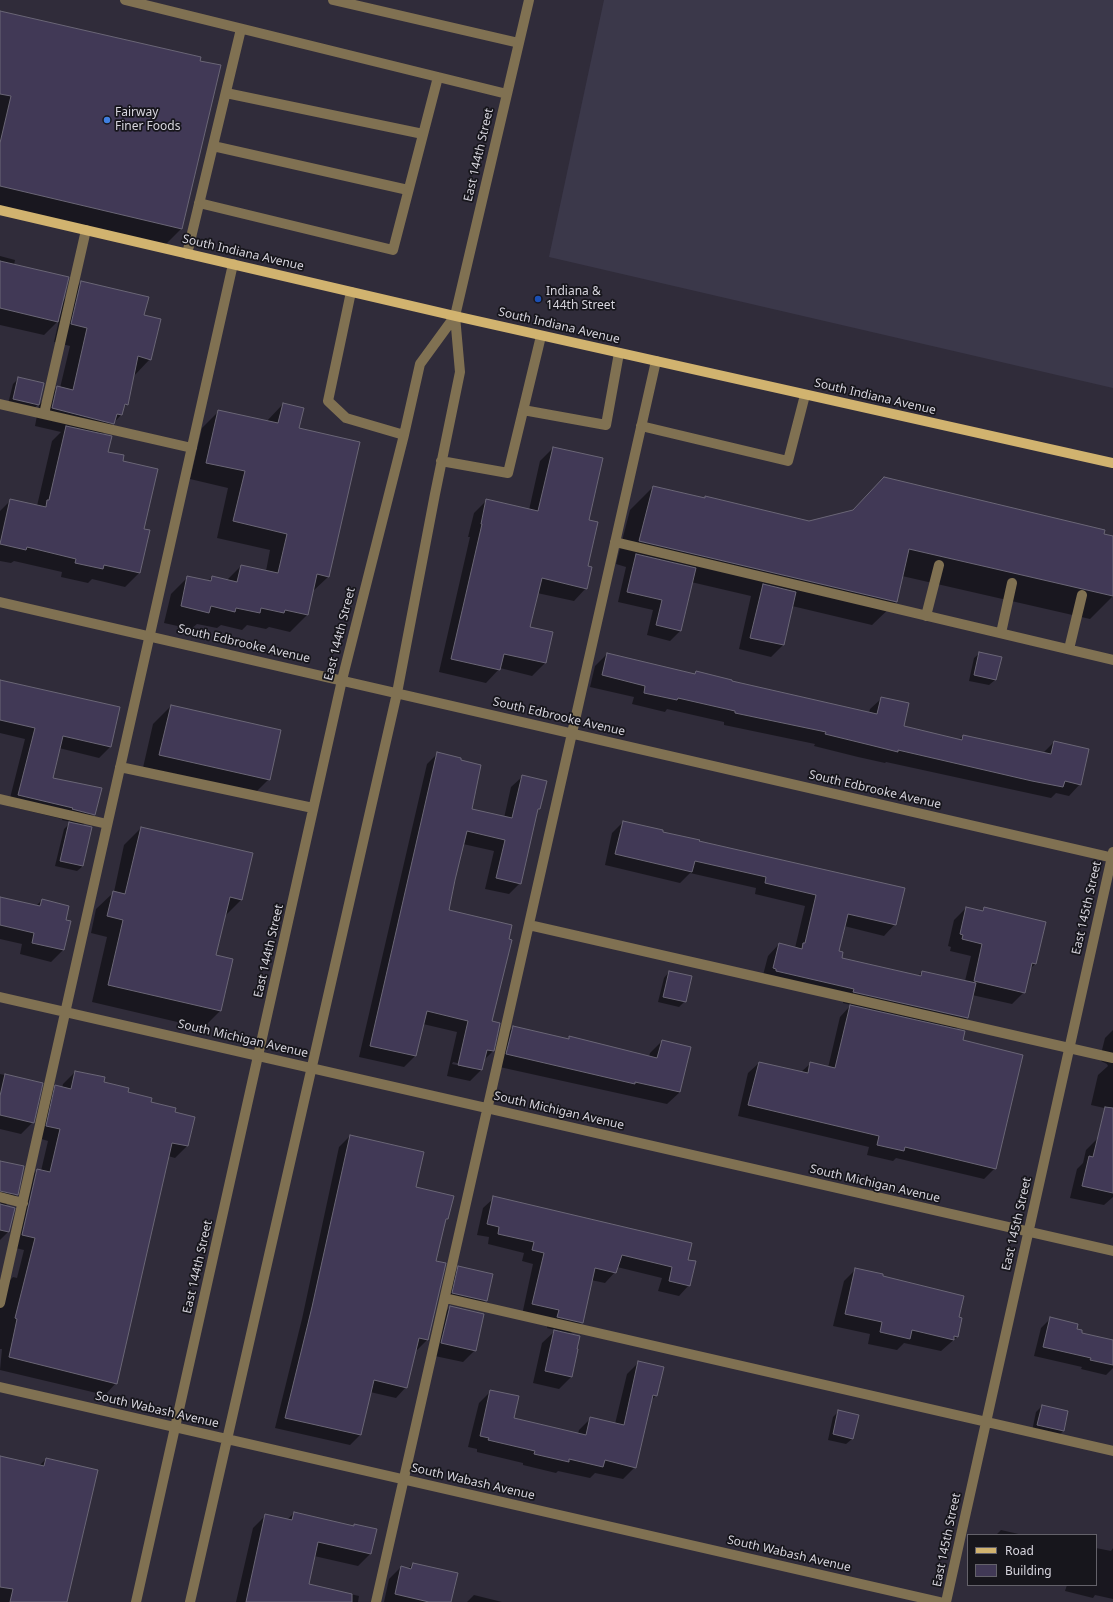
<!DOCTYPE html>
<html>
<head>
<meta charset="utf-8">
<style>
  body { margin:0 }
  #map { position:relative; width:1113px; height:1602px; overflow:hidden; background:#302c3a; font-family:"Noto Sans",sans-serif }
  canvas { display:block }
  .legend { position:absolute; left:967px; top:1534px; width:130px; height:52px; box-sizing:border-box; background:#17161c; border:1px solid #64626a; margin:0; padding:5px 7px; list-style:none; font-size:12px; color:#d7d5de }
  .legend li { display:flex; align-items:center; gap:8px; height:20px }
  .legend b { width:20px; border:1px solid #64626a }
</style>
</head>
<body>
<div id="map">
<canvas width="1113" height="1602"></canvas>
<ul class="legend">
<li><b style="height:5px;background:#d1b36f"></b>Road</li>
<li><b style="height:11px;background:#413956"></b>Building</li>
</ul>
</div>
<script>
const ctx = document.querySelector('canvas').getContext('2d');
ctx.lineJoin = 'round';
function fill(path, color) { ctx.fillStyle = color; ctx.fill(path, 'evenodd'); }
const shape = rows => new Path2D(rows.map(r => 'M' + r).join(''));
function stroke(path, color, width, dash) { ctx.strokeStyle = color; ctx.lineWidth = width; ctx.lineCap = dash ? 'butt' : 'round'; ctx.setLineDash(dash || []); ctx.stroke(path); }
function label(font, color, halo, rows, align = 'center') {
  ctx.font = font + ' "Noto Sans",sans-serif'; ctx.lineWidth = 3.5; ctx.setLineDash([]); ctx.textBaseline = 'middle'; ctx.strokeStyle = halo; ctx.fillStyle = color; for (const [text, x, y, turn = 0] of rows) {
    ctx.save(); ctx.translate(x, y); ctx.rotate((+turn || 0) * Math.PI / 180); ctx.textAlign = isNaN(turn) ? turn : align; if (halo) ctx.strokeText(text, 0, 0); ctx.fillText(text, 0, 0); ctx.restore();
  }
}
fill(shape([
  [604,0,1113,0,1113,388,549,257]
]), '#3b384a');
fill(shape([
  [0,12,182,228,164,246,0,208],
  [0,256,15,260,14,265,62,302,81,282,143,316,150,359,133,377,127,404,123,408,121,415,102,435,107,452,122,462,143,529,139,573,125,587,92,579,88,583,61,577,62,572,14,561,11,563,0,561,0,511,11,500,37,506,52,441,61,432,35,426,39,405,57,387,60,388,70,346,54,342,59,320,44,335,0,325],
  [19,378,38,404,33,410,8,404,13,384],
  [283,404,298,429,328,577,312,592,307,615,290,632,269,627,266,629,247,625,242,630,221,625,217,628,197,624,191,629,164,623,171,594,188,577,208,581,212,577,227,580,241,566,266,571,270,550,217,538,228,488,190,479,202,428,219,411,266,422],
  [553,448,588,521,586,588,574,601,537,593,529,627,545,663,532,676,500,668,486,683,439,672,470,537,468,537,474,513,487,500,529,510,540,461],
  [653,487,704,499,706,497,809,522,1103,535,1113,537,1113,596,1090,619,902,576,896,602,872,625,792,606,783,645,771,657,739,649,751,596,691,582,680,631,670,641,647,635,653,610,618,602,626,567,616,564,630,510],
  [980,653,995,680,989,685,969,681,974,658],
  [607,654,694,675,696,672,730,682,869,713,870,709,882,698,902,727,959,740,963,736,1042,754,1054,742,1080,784,1069,796,1056,793,1051,798,886,762,885,763,858,757,814,746,815,744,724,725,724,722,667,709,665,712,632,704,634,697,590,687,595,666],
  [0,681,110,747,99,758,59,748,52,778,94,814,82,826,83,866,77,871,55,866,64,829,71,822,62,820,62,819,8,806,25,739,0,733],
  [171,706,269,779,251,797,142,772,153,724],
  [438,753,471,810,504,818,511,787,523,776,539,809,537,812,520,883,509,894,485,889,494,851,463,844,447,911,491,1022,499,1024,493,1051,483,1061,481,1070,470,1081,447,1076,457,1032,423,1024,415,1056,404,1067,359,1057,427,764],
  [453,1062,474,1067,474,1069,452,1064],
  [623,822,661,832,895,924,884,936,844,926,838,952,840,958,918,976,922,972,965,981,971,956,950,951,951,947,948,946,954,920,966,908,981,911,984,908,1036,963,1030,969,1024,992,1012,1004,972,995,967,1018,955,1030,962,1041,995,1168,984,1179,896,1158,893,1161,867,1155,869,1147,738,1116,748,1073,759,1063,801,1072,810,1064,828,1068,840,1017,851,1005,843,1003,843,1000,762,979,768,956,779,944,795,948,805,906,755,894,756,888,690,873,680,883,605,865,612,833],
  [141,828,241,900,224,917,215,956,220,1011,203,1028,92,1002,107,937,91,933,96,909,114,892,124,845],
  [0,898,36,906,42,900,65,921,63,950,51,962,20,954,22,944,0,939],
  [669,972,685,1001,679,1007,658,1002,664,978],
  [513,1027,567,1040,570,1038,649,1057,650,1053,662,1041,680,1092,667,1104,495,1066,501,1039],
  [1113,1030,1113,1110,1091,1105,1098,1075,1108,1066,1107,1064,1101,1061,1102,1058,1100,1058,1105,1038],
  [75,1072,174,1113,194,1118,187,1146,175,1158,168,1156,116,1383,105,1395,0,1370,2,1349,0,1349,0,1294,1,1289,13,1277,17,1278,24,1250,11,1247,25,1182,37,1170,41,1171,48,1141,35,1137,44,1098,56,1086,62,1088,63,1084],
  [0,1074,42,1083,33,1122,21,1134,0,1129],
  [350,1136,415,1188,447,1219,444,1222,435,1262,428,1339,417,1350,415,1350,406,1387,396,1398,370,1392,360,1435,350,1445,275,1428,302,1319,339,1147],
  [1098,1138,1113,1142,1113,1197,1104,1205,1070,1198,1077,1169,1083,1163,1086,1150],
  [0,1162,17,1194,5,1206,8,1232,0,1240],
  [494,1198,687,1260,689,1285,679,1296,658,1291,662,1278,617,1267,615,1272,605,1283,591,1280,582,1322,570,1334,571,1377,559,1389,533,1383,542,1343,556,1330,547,1328,548,1321,522,1315,533,1264,522,1261,524,1253,488,1244,489,1237,477,1235,483,1208],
  [459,1267,486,1300,480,1306,447,1299,453,1273],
  [856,1269,882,1277,958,1318,957,1337,941,1351,904,1343,897,1350,868,1344,870,1334,833,1326,844,1281],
  [450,1307,475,1350,463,1362,430,1355,438,1319],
  [1051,1318,1081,1333,1113,1341,1113,1368,1106,1375,1081,1369,1082,1367,1034,1356,1041,1328],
  [639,1362,656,1395,650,1402,635,1467,623,1479,595,1473,590,1478,558,1471,556,1473,523,1465,523,1463,477,1452,477,1449,468,1447,479,1403,491,1391,513,1419,578,1434,579,1430,591,1418,615,1424,627,1374],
  [1042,1406,1067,1412,1063,1431,1057,1437,1032,1431,1036,1412],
  [839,1411,852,1439,846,1444,828,1440,833,1417],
  [0,1457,39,1466,46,1459,67,1602,0,1602],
  [294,1513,353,1527,354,1525,370,1554,358,1566,314,1556,307,1584,359,1596,358,1602,236,1602,253,1528,266,1515,287,1520],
  [1001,1530,1023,1535,996,1535],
  [1096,1548,1111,1551,1113,1548,1113,1599,1095,1595,1093,1598,1065,1591,1067,1585,1096,1585],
  [413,1564,450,1602,384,1602,389,1579,401,1567,408,1569],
  [474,1595,502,1602,467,1602]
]), '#0007');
const building = shape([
  [0,11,201,57,200,61,221,65,182,229,0,186,0,143,11,96,0,94,0,11],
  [0,261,69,277,58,322,0,308,0,261],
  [81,281,149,297,144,315,161,319,151,360,138,356,128,405,125,404,122,415,117,414,114,424,52,408,57,386,73,390,87,328,71,324,81,281],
  [18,377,44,383,39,405,13,399,18,377],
  [283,403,304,408,299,428,360,442,329,577,317,574,308,615,285,610,284,613,261,608,260,613,236,608,235,612,211,606,209,613,181,606,187,576,211,581,212,576,237,582,241,565,278,573,287,534,233,521,245,471,206,463,218,410,278,423,283,403],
  [66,426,112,436,108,452,124,455,123,461,158,469,144,529,150,530,140,573,104,565,103,569,75,563,76,559,27,547,26,550,0,544,10,499,46,507,47,500,49,500,66,426],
  [553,447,603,458,589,520,598,522,588,566,592,567,587,589,542,578,530,627,553,632,546,663,504,654,500,670,451,659,482,524,481,524,486,499,538,511,553,447],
  [884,477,1105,530,1104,534,1113,536,1113,596,909,549,897,602,639,541,653,486,705,498,705,496,809,521,853,510,884,477],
  [636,554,696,568,681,631,656,625,662,600,627,592,636,554],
  [763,584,796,592,784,645,750,638,763,584],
  [979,652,1002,657,996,680,974,675,979,652],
  [607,653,695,674,696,671,732,680,732,681,877,714,881,697,909,703,904,726,962,740,963,735,1051,754,1054,741,1089,749,1081,785,1065,781,1063,787,1032,781,898,750,898,752,870,745,825,734,826,732,735,713,735,711,678,698,677,700,644,693,645,686,602,675,607,653],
  [0,680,120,707,111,747,63,736,53,778,102,788,95,815,72,809,73,808,18,795,35,728,0,720,0,680],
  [171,705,281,730,270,780,159,755,171,705],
  [437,752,461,758,461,760,481,765,472,809,512,818,522,775,547,781,540,809,538,809,521,884,496,878,505,840,467,831,455,880,449,910,512,925,509,939,512,940,492,1021,500,1023,494,1051,487,1050,482,1070,458,1065,468,1021,427,1011,416,1056,370,1046,437,752],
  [623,821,663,830,663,832,700,840,699,841,905,888,896,925,848,914,839,951,843,952,842,958,921,976,922,971,976,983,968,1018,853,992,854,989,776,971,776,969,773,968,779,943,802,949,803,943,805,943,816,895,765,883,766,877,695,861,692,872,615,854,623,821],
  [69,822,92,827,83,866,60,861,69,822],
  [141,827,253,853,242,900,230,897,216,955,233,959,221,1011,108,985,123,920,107,916,113,891,125,894,141,827],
  [0,897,40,906,42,899,69,906,66,920,71,921,64,950,32,943,34,933,0,925,0,897],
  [966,907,983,911,984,907,1046,922,1036,964,1032,963,1025,993,974,981,982,944,962,939,963,935,960,934,966,907],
  [669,971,692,976,686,1002,663,997,669,971],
  [850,1005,965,1031,963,1040,1023,1055,996,1169,905,1147,904,1151,877,1145,879,1136,748,1105,759,1062,808,1073,810,1062,835,1068,850,1005],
  [513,1026,569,1039,569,1036,657,1058,662,1040,691,1047,680,1092,635,1082,635,1084,506,1054,513,1026],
  [75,1071,105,1077,104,1082,129,1088,128,1092,152,1098,151,1102,176,1108,175,1112,195,1117,188,1146,172,1143,117,1384,9,1357,17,1319,15,1318,35,1238,22,1235,37,1169,50,1172,60,1129,46,1126,55,1085,71,1089,75,1071],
  [5,1074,43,1083,34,1123,0,1115,0,1096,5,1074],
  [1105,1107,1113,1108,1113,1193,1082,1186,1089,1156,1093,1157,1105,1107],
  [350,1135,424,1152,416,1187,454,1196,448,1219,446,1219,436,1261,446,1263,428,1340,419,1338,407,1388,374,1380,361,1435,285,1418,312,1307,350,1135],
  [0,1161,24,1166,18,1195,0,1191,0,1161],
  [493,1196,692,1243,688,1260,696,1261,690,1286,669,1281,672,1267,622,1255,616,1273,595,1268,583,1323,557,1317,559,1310,532,1304,544,1253,532,1250,534,1242,498,1234,499,1227,487,1224,493,1196],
  [0,1204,15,1208,9,1232,0,1230,0,1204],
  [458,1266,493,1274,487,1301,452,1293,458,1266],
  [855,1268,883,1274,883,1276,964,1296,959,1317,962,1318,958,1337,954,1336,954,1340,912,1330,910,1339,880,1332,882,1322,845,1314,855,1268],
  [450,1306,484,1314,476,1351,441,1343,450,1306],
  [1050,1317,1078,1324,1077,1329,1082,1330,1082,1333,1113,1340,1113,1365,1090,1360,1091,1358,1043,1347,1050,1317],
  [554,1330,580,1336,577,1349,578,1349,572,1377,545,1371,554,1330],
  [638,1361,664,1367,657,1396,653,1395,636,1468,605,1460,603,1467,569,1459,569,1462,534,1454,535,1451,488,1440,489,1438,480,1436,490,1390,519,1396,514,1418,586,1435,590,1417,624,1425,638,1361],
  [1042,1405,1068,1411,1064,1431,1037,1425,1042,1405],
  [838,1410,859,1415,853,1439,833,1434,838,1410],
  [0,1456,44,1466,46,1458,98,1470,67,1602,10,1602,13,1589,0,1587,0,1456],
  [294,1512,354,1526,354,1524,377,1529,371,1554,318,1542,309,1584,352,1594,352,1602,246,1602,265,1514,292,1520,294,1512],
  [413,1563,458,1573,451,1602,429,1602,395,1594,401,1566,411,1569,413,1563]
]);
fill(building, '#413956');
stroke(building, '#6a6676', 1);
stroke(shape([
  [125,0,507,94],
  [333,0,519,43],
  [226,93,423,134],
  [213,146,408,190],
  [199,203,393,250,438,77],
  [187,254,241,29],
  [351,292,328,401,346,418,404,435],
  [0,404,192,448],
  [523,410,606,425,619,353],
  [44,414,86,230],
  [641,426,788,461,805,395],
  [441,461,508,473,541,336],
  [615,542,1113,660],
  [0,602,1113,858],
  [926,616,939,565],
  [1001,633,1012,583],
  [1069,649,1082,595],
  [120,767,313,808],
  [0,799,107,824],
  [529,925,1113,1058],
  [0,997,1113,1251],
  [0,1197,23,1203],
  [445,1298,1113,1451],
  [0,1303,233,264],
  [0,1387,940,1602],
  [136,1602,342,680,404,435,420,364,455,316],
  [190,1602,397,693,435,494,460,372,455,316,529,0],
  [376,1602,656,361],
  [946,1602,1113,852]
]), '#807152', 10);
stroke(shape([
  [0,210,455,316,1113,463]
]), '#d1b36f', 10);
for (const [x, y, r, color] of [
  [107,120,4,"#3f7fe0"],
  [538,299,4,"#1a4fb4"]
]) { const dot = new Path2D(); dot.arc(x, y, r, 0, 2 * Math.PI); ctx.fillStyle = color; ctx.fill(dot); stroke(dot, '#17161c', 1.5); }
label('12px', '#d7d5de', '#17161c', [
  ["Fairway",115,113],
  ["Finer Foods",115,127],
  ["Indiana &",546,292],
  ["144th Street",546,306]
], 'left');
label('12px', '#d7d5de', '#17161c', [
  ["East 144th Street",479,155,-77],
  ["South Indiana Avenue",243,253,13],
  ["South Indiana Avenue",559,326,13],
  ["South Indiana Avenue",875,397,13],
  ["East 144th Street",340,634,-76],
  ["South Edbrooke Avenue",244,644,13],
  ["South Edbrooke Avenue",559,717,13],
  ["South Edbrooke Avenue",875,790,13],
  ["East 145th Street",1087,908,-77],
  ["East 144th Street",269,951,-77],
  ["South Michigan Avenue",243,1039,13],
  ["South Michigan Avenue",559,1111,13],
  ["South Michigan Avenue",875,1184,13],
  ["East 145th Street",1017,1224,-77],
  ["East 144th Street",198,1267,-77],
  ["South Wabash Avenue",157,1410,13],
  ["South Wabash Avenue",473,1482,13],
  ["East 145th Street",947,1540,-78],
  ["South Wabash Avenue",789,1554,13]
]);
</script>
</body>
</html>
